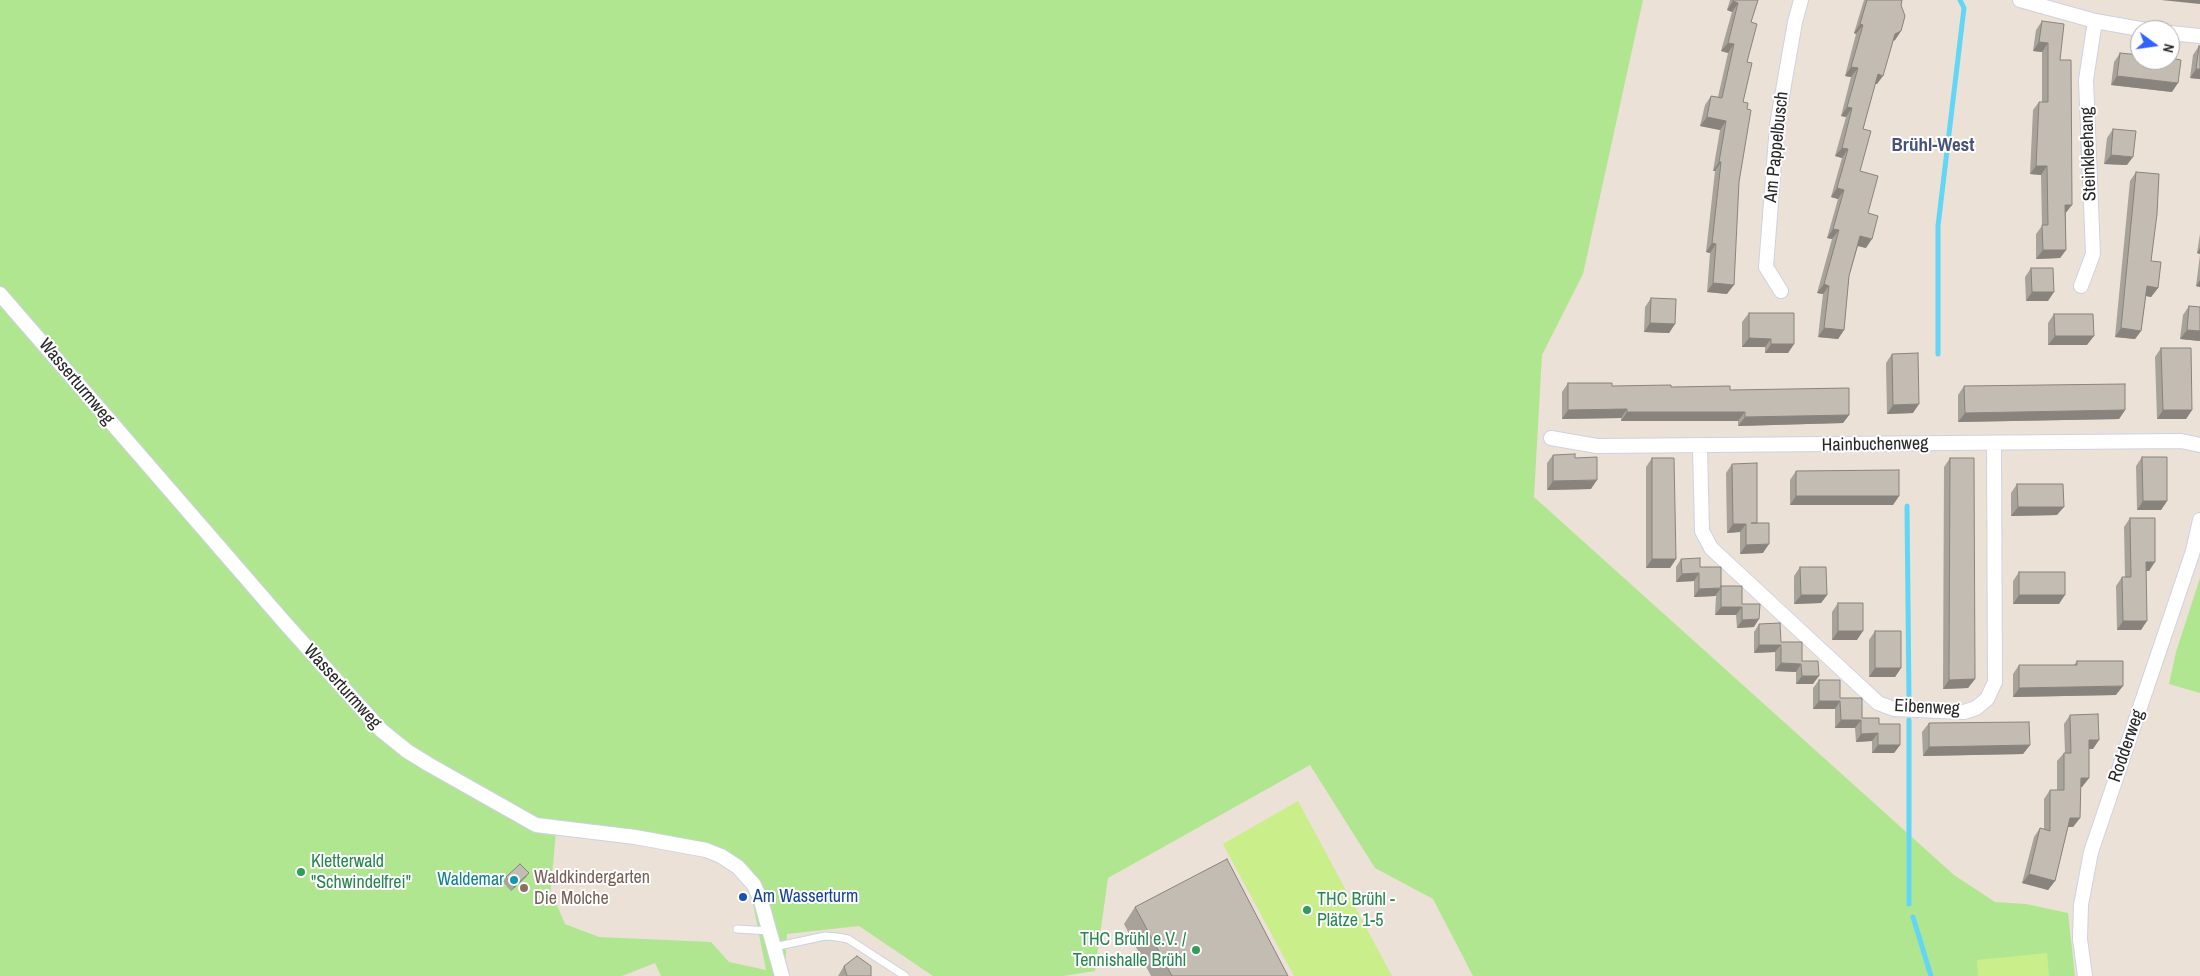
<!DOCTYPE html>
<html>
<head>
<meta charset="utf-8">
<style>
  body { margin:0 }
  #map { position:relative; width:2200px; height:976px; overflow:hidden; background:#ebe1d7; font-family:"Archivo Narrow",sans-serif }
  canvas { display:block }
  .north { position:absolute; left:2130px; top:20px; width:50px; height:50px; box-sizing:border-box; background:#fff; border:1px solid #a9a9a9; border-radius:50%; rotate:104deg; font-size:14px; font-weight:700; line-height:20px; text-align:center; color:#272727 }
  .north::after { content:''; display:block; margin:auto; width:18px; height:22px; background:#3062ff; clip-path:polygon(50% 0,100% 100%,50% 72%,0 100%) }
</style>
</head>
<body>
<div id="map">
<canvas width="2200" height="976"></canvas>
<div class="north">N</div>
</div>
<script>
const ctx = document.querySelector('canvas').getContext('2d');
ctx.lineJoin = 'round';
function fill(path, color) { ctx.fillStyle = color; ctx.fill(path, 'evenodd'); }
const shape = rows => new Path2D(rows.map(r => 'M' + r).join(''));
function stroke(path, color, width, dash) { ctx.strokeStyle = color; ctx.lineWidth = width; ctx.lineCap = dash ? 'butt' : 'round'; ctx.setLineDash(dash || []); ctx.stroke(path); }
function label(font, color, halo, rows, align = 'center') {
  ctx.font = font + ' "Archivo Narrow",sans-serif'; ctx.lineWidth = 4; ctx.setLineDash([]); ctx.textBaseline = 'middle'; ctx.strokeStyle = halo; ctx.fillStyle = color; for (const [text, x, y, turn = 0] of rows) {
    ctx.save(); ctx.translate(x, y); ctx.rotate((+turn || 0) * Math.PI / 180); ctx.textAlign = isNaN(turn) ? turn : align; if (halo) ctx.strokeText(text, 0, 0); ctx.fillText(text, 0, 0); ctx.restore();
  }
}
fill(shape([
  [0,0,1643,0,1583,274,1542,355,1534,497,1954,875,1995,902,2026,904,2068,913,2075,976,1473,976,1433,899,1375,868,1310,765,1108,878,1095,971,1063,976,933,976,859,926,787,934,785,971,780,976,661,976,655,963,622,976,0,976],
  [556,832,703,854,737,873,751,894,766,970,729,962,711,942,599,937,565,924,557,905,550,898],
  [2200,578,2200,693,2169,684,2176,652]
]), '#b1e690');
fill(shape([
  [1298,801,1392,976,1294,976,1223,844],
  [2047,953,2049,976,1978,976,1977,960]
]), '#c9ee8a');
stroke(shape([
  [1938,354,1938,226,1964,8,1960,0],
  [1907,506,1909,699],
  [1909,720,1909,904],
  [1913,917,1931,976]
]), '#63d6f5', 5);
const lane = shape([
  [737,929,770,931],
  [774,947,825,936,837,937,848,939,905,976]
]);
const street = shape([
  [2020,0,2095,21,2146,30],
  [2170,33,2200,36],
  [2081,286,2093,254,2086,80,2095,21],
  [1781,291,1766,267,1777,125,1795,22,1801,0],
  [0,294,285,623,381,730,407,751,428,764,536,825,635,837,706,850,721,856,738,867,754,885,761,901,782,976],
  [1551,438,1597,446,2181,441,2200,445],
  [1700,447,1702,531,1711,548,1878,703,1894,709,1964,712,1976,708,1987,699,1995,682,1994,444],
  [2085,976,2080,939,2081,905,2091,852,2193,551,2200,520]
]);
stroke(lane, '#cdd2e2', 9);
stroke(street, '#cdd2e2', 16);
stroke(lane, '#fff', 7);
stroke(street, '#fff', 14);
fill(shape([
  [1730,0,1758,0,1751,22,1743,102,1747,109,1727,294,1707,292,1710,253,1706,252,1715,171,1713,171,1720,130,1700,126,1705,105,1711,96,1718,97,1728,53,1721,51,1732,12,1727,10],
  [1864,0,1902,0,1901,5,1901,31,1895,40,1893,41,1877,84,1875,84,1863,129,1860,171,1868,213,1866,248,1858,246,1849,276,1844,330,1838,339,1818,337,1823,294,1817,293,1832,239,1827,238,1838,199,1831,197,1842,158,1835,156,1846,117,1841,116,1851,77,1845,76,1856,34,1854,33],
  [2042,21,2060,60,2066,214,2066,250,2060,258,2036,259,2036,234,2042,226,2041,175,2030,174,2033,110,2039,102,2042,102,2042,52,2033,51,2036,30],
  [2199,46,2200,46,2200,79,2190,78,2193,55],
  [2120,53,2172,92,2111,85,2114,62],
  [2113,129,2127,165,2104,164,2107,138],
  [2136,172,2151,261,2158,288,2151,297,2146,296,2141,331,2135,339,2115,337,2130,181],
  [2200,234,2200,254,2197,253],
  [2200,255,2200,287,2196,286],
  [2031,268,2048,301,2026,301,2025,277],
  [1651,298,1675,324,1669,333,1644,332,1645,307],
  [2189,306,2200,307,2200,341,2180,339,2183,315],
  [1749,313,1794,344,1788,353,1765,353,1765,347,1742,347,1742,322],
  [2054,314,2087,345,2048,345,2048,323],
  [2161,348,2192,410,2186,419,2157,419,2155,357],
  [1892,354,1913,413,1887,414,1886,363],
  [1568,383,1612,386,1671,387,1730,390,1849,415,1843,423,1738,426,1738,421,1621,421,1621,418,1562,419,1562,392],
  [1964,386,2125,410,2119,419,1958,422,1958,395],
  [1553,455,1575,458,1591,489,1547,490,1547,463],
  [2142,457,2167,501,2161,510,2137,510,2136,466],
  [1652,458,1676,559,1670,568,1646,568,1646,467],
  [1950,458,1975,679,1968,688,1943,689,1944,467],
  [1732,464,1757,523,1763,553,1740,554,1740,532,1727,533,1726,473],
  [1796,471,1899,496,1893,505,1790,505,1790,480],
  [2017,484,2057,515,2011,516,2011,493],
  [2130,518,2149,571,2146,571,2141,630,2117,630,2116,586,2122,577,2125,577,2124,527],
  [1681,559,1700,567,1742,604,1754,627,1737,628,1736,615,1715,615,1716,596,1694,597,1694,581,1676,582,1676,567],
  [1800,567,1827,595,1821,603,1794,604,1794,576],
  [2019,572,2059,604,2013,604,2013,581],
  [1838,603,1857,640,1832,640,1832,612],
  [1759,624,1802,661,1813,684,1796,684,1796,672,1775,671,1775,652,1754,653,1754,632],
  [1875,631,1901,668,1895,677,1869,677,1869,640],
  [2077,661,2116,695,2013,697,2013,674,2019,665,2074,665],
  [1819,680,1862,718,1879,724,1900,745,1894,753,1872,753,1872,741,1856,742,1855,728,1835,728,1835,709,1813,709,1813,688],
  [2070,715,2093,749,2089,749,2089,778,2082,787,2081,787,2080,818,2073,827,2068,827,2055,881,2048,890,2022,883,2034,837,2040,828,2044,829,2044,799,2050,790,2057,790,2057,761,2064,753,2065,753,2064,724],
  [1929,723,2030,745,2023,754,1923,756,1922,732],
  [506,877,526,877,511,891,503,882],
  [1135,907,1288,976,1151,976,1124,924],
  [844,966,871,976,838,976]
]), '#a7a29a');
fill(shape([
  [2161,0,2200,0,2200,4],
  [1733,1,1738,3,1732,12,1727,10],
  [1860,24,1863,25,1856,34,1854,33],
  [1901,31,1895,40,1888,43,1895,34],
  [2039,42,2048,43,2042,52,2033,51],
  [1728,43,1734,44,1728,53,1721,51],
  [1851,67,1858,68,1851,77,1845,76],
  [2196,69,2200,69,2200,79,2190,78],
  [1878,74,1883,76,1877,84,1872,83],
  [2117,76,2178,83,2172,92,2111,85],
  [1847,107,1852,108,1846,117,1841,116],
  [1707,117,1726,121,1720,130,1700,126],
  [1842,148,1848,149,1842,158,1835,156],
  [2111,155,2133,157,2127,165,2104,164],
  [1719,162,1721,162,1715,171,1713,171],
  [2036,166,2047,166,2041,175,2030,174],
  [1837,188,1844,190,1838,199,1831,197],
  [2065,205,2072,205,2065,214],
  [1833,229,1839,230,1832,239,1827,238],
  [1860,236,1872,239,1866,248,1854,245],
  [1712,243,1716,244,1710,253,1706,252],
  [2200,248,2200,254,2197,253],
  [2043,250,2066,250,2060,258,2036,259],
  [2200,280,2200,287,2196,286],
  [1713,283,1734,285,1727,294,1707,292],
  [1824,284,1829,286,1823,294,1817,293],
  [2147,286,2158,288,2151,297,2141,295],
  [2032,292,2054,292,2048,301,2026,301],
  [1650,323,1675,324,1669,333,1644,332],
  [1824,328,1844,330,1838,339,1818,337],
  [2121,328,2141,331,2135,339,2115,337],
  [2187,330,2200,331,2200,341,2180,339],
  [2055,336,2094,336,2087,345,2048,345],
  [1749,338,1771,339,1765,347,1742,347],
  [1771,344,1794,344,1788,353,1765,353],
  [1919,404,1913,413,1887,414,1893,405],
  [1627,409,1621,418,1562,419,1568,410],
  [2125,410,2119,419,1958,422,1965,413],
  [2163,410,2192,410,2186,419,2157,419],
  [1627,412,1745,412,1738,421,1621,421],
  [1849,415,1843,423,1738,426,1745,417],
  [1597,480,1591,489,1547,490,1553,481],
  [1796,496,1899,496,1893,505,1790,505],
  [2143,501,2167,501,2161,510,2137,510],
  [2018,507,2064,507,2057,515,2011,516],
  [1733,524,1746,524,1740,532,1727,533],
  [1769,544,1763,553,1740,554,1746,545],
  [1652,559,1676,559,1670,568,1646,568],
  [2146,562,2155,562,2149,571,2140,571],
  [1699,573,1694,581,1676,582,1682,574],
  [1721,588,1715,596,1694,597,1699,589],
  [1801,595,1827,595,1821,603,1794,604],
  [2019,595,2065,595,2059,604,2013,604],
  [1721,607,1742,607,1736,615,1715,615],
  [1759,619,1754,627,1737,628,1742,620],
  [2123,621,2147,621,2141,630,2117,630],
  [1838,631,1863,631,1857,640,1832,640],
  [1759,645,1781,645,1775,652,1754,653],
  [1781,663,1801,664,1796,672,1775,671],
  [1875,668,1901,668,1895,677,1869,677],
  [1802,676,1819,676,1813,684,1796,684],
  [1975,679,1968,688,1943,689,1949,680],
  [2123,686,2116,695,2013,697,2019,688],
  [1819,701,1840,701,1835,709,1813,709],
  [1841,720,1861,720,1855,728,1835,728],
  [1878,733,1872,741,1856,742,1861,734],
  [2089,740,2099,740,2093,749,2083,749],
  [1878,745,1900,745,1894,753,1872,753],
  [2030,745,2023,754,1923,756,1929,747],
  [2081,778,2089,778,2082,787,2075,786],
  [2070,818,2080,818,2073,827,2064,827],
  [529,873,526,877,511,891,514,887],
  [2029,874,2055,881,2048,890,2022,883]
]), '#88847d');
const building = shape([
  [1733,0,1758,0,1751,22,1757,24,1747,62,1752,63,1743,102,1748,103,1747,109,1751,110,1739,182,1734,285,1713,283,1716,244,1712,243,1721,162,1719,162,1726,121,1707,117,1711,96,1722,98,1734,44,1728,43,1738,3,1733,1,1733,0],
  [1867,0,1902,0,1901,5,1905,16,1901,31,1895,34,1883,76,1878,74,1863,129,1871,131,1860,171,1878,176,1868,213,1878,216,1872,239,1860,236,1849,276,1844,330,1824,328,1829,286,1824,284,1839,230,1833,229,1844,190,1837,188,1848,149,1842,148,1852,108,1847,107,1858,68,1851,67,1863,25,1860,24,1867,0],
  [2042,21,2064,24,2060,60,2071,60,2072,205,2065,205,2066,250,2043,250,2042,225,2048,225,2047,166,2036,166,2039,102,2048,102,2048,43,2039,42,2042,21],
  [2199,46,2200,46,2200,69,2196,69,2199,46],
  [2120,53,2140,55,2140,60,2170,60,2170,58,2181,60,2178,83,2117,76,2120,53],
  [2113,129,2136,131,2133,157,2111,155,2113,129],
  [2136,172,2159,174,2157,214,2151,261,2161,262,2158,288,2147,286,2141,331,2121,328,2136,172],
  [2031,268,2053,268,2054,292,2032,292,2031,268],
  [1651,298,1676,299,1675,324,1650,323,1651,298],
  [2189,306,2200,307,2200,331,2187,330,2189,306],
  [1749,313,1794,313,1794,344,1771,344,1771,339,1749,338,1749,313],
  [2054,314,2093,314,2094,336,2055,336,2054,314],
  [2161,348,2191,348,2192,410,2163,410,2161,348],
  [1918,353,1919,404,1893,405,1892,354,1918,353],
  [1568,383,1612,383,1612,386,1671,385,1671,387,1730,386,1730,390,1849,388,1849,415,1745,417,1745,412,1627,412,1627,409,1568,410,1568,383],
  [2125,384,2125,410,1965,413,1964,386,2125,384],
  [1575,454,1575,458,1597,457,1597,480,1553,481,1553,455,1575,454],
  [2142,457,2167,457,2167,501,2143,501,2142,457],
  [1652,458,1674,458,1676,559,1652,559,1652,458],
  [1950,458,1974,458,1975,679,1949,680,1950,458],
  [1757,463,1757,523,1751,523,1769,523,1769,544,1746,545,1746,524,1733,524,1732,464,1757,463],
  [1899,470,1899,496,1796,496,1796,471,1899,470],
  [2017,484,2063,484,2064,507,2018,507,2017,484],
  [2130,518,2155,518,2155,562,2146,562,2147,621,2123,621,2122,577,2131,577,2130,518],
  [1700,558,1700,567,1721,567,1721,588,1699,589,1699,573,1682,574,1681,559,1700,558],
  [1800,567,1826,567,1827,595,1801,595,1800,567],
  [2019,572,2065,572,2065,595,2019,595,2019,572],
  [1721,586,1742,586,1742,604,1760,604,1759,619,1742,620,1742,607,1721,607,1721,586],
  [1838,603,1863,603,1863,631,1838,631,1838,603],
  [1780,623,1781,642,1802,642,1802,661,1818,661,1819,676,1802,676,1801,664,1781,663,1781,645,1759,645,1759,624,1780,623],
  [1875,631,1901,631,1901,668,1875,668,1875,631],
  [2077,661,2123,661,2123,686,2019,688,2019,665,2077,665,2077,661],
  [1819,680,1840,680,1840,698,1862,698,1862,718,1879,718,1879,724,1900,724,1900,745,1878,745,1878,733,1861,734,1861,720,1841,720,1840,701,1819,701,1819,680],
  [2098,714,2099,740,2089,740,2089,778,2081,778,2080,818,2070,818,2055,881,2029,874,2040,828,2050,831,2050,790,2064,790,2064,753,2071,753,2070,715,2098,714],
  [2029,722,2030,745,1929,747,1929,723,2029,722],
  [1227,859,1288,976,1172,976,1135,907,1227,859],
  [520,864,529,873,514,887,506,877,520,864],
  [857,956,871,966,871,976,847,976,844,966,857,956]
]);
fill(building, '#c2bcb3');
stroke(building, '#88847d', 1);
for (const [x, y, r, color] of [
  [301,872,5,"#2e9e5b"],
  [514,880,5,"#0f9aa8"],
  [524,888,5,"#8d6e63"],
  [743,897,5,"#1a4fb4"],
  [1307,910,5,"#2e9e5b"],
  [1196,950,5,"#2e9e5b"]
]) { const dot = new Path2D(); dot.arc(x, y, r, 0, 2 * Math.PI); ctx.fillStyle = color; ctx.fill(dot); stroke(dot, '#fff', 2); }
label('18px', '#272727', '#fff', [
  ["Am Pappelbusch",1777,147,-84],
  ["Steinkleehang",2089,154,-92],
  ["Wasserturmweg",76,382,50],
  ["Hainbuchenweg",1875,445,-1],
  ["Wasserturmweg",342,687,48],
  ["Eibenweg",1927,708,3],
  ["Rodderweg",2127,746,-71]
]);
label('18px', '#27864d', '#fff', [
  ["Kletterwald",311,862],
  ["\"Schwindelfrei\"",311,883],
  ["THC Brühl -",1317,900],
  ["Plätze 1-5",1317,921],
  ["THC Brühl e.V. /",1186,940,"right"],
  ["Tennishalle Brühl",1186,961,"right"]
], 'left');
label('18px', '#785e54', '#fff', [
  ["Waldkindergarten",534,878],
  ["Die Molche",534,899]
], 'left');
label('18px', '#0d838f', '#fff', [
  ["Waldemar",504,880]
], 'right');
label('18px', '#164399', '#fff', [
  ["Am Wasserturm",753,897]
], 'left');
label('bold 19px', '#465279', '#fff', [
  ["Brühl-West",1933,146]
]);
</script>
</body>
</html>
